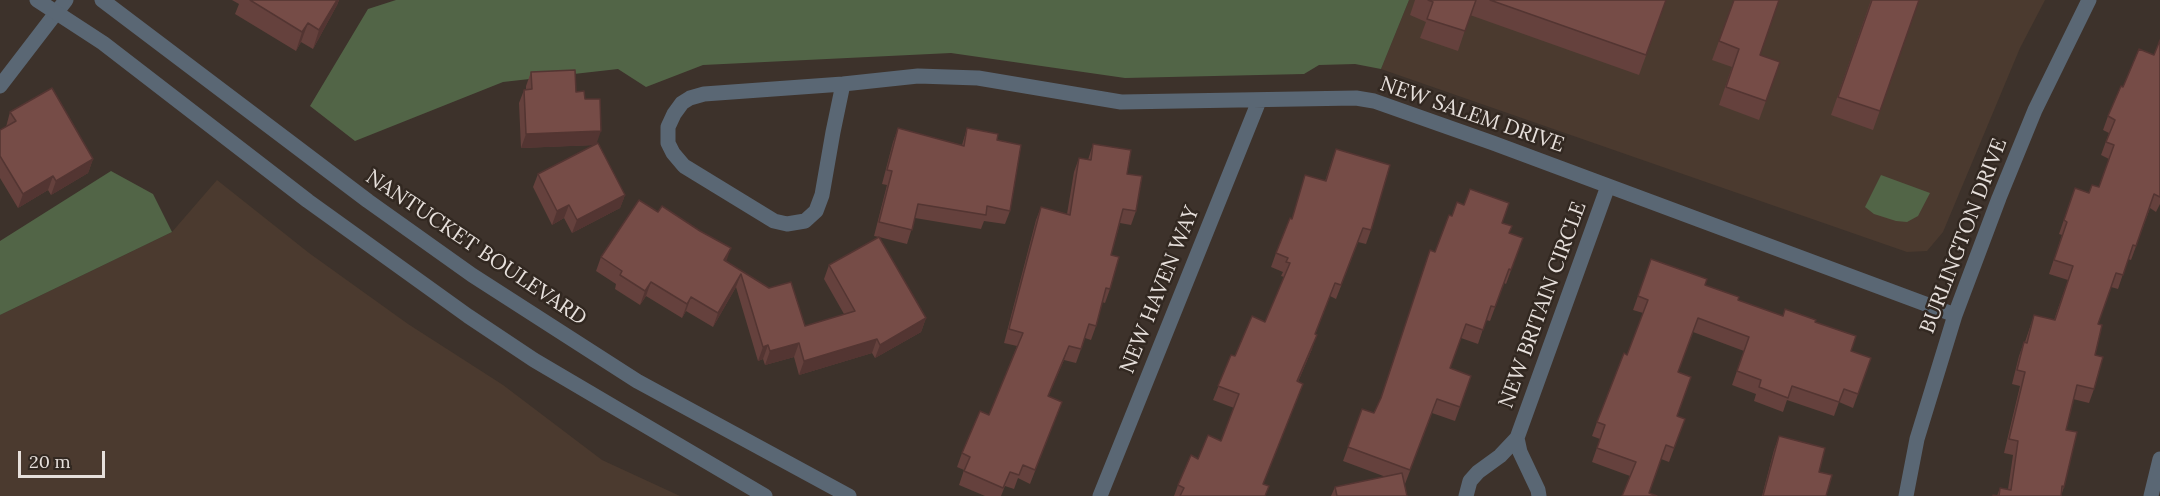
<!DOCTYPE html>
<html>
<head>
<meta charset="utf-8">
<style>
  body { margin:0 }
  #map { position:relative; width:2160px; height:496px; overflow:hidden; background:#3d322b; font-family:Lora,serif }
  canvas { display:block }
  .scale { position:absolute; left:18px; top:451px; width:87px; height:27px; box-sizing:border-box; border:3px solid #e7e0dc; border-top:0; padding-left:8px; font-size:18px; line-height:21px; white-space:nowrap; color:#e7e0dc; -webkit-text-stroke:4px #322821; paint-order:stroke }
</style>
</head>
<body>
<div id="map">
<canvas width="2160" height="496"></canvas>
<div class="scale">20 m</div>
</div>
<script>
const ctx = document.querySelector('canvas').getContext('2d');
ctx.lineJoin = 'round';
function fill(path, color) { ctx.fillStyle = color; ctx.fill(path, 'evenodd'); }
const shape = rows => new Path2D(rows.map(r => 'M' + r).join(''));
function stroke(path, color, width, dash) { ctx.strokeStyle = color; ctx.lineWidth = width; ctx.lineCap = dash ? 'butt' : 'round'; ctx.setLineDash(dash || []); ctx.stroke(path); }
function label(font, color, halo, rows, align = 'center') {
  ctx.font = font + ' Lora,serif'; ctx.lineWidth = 5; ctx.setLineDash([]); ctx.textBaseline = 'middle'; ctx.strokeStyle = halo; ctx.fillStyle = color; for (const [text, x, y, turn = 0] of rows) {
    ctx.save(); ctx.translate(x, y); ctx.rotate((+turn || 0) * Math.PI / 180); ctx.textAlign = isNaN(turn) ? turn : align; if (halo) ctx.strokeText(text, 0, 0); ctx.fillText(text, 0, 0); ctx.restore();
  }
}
fill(shape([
  [1409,0,2045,0,2020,48,1943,232,1927,251,1907,252,1381,69],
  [217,180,309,253,408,324,503,385,602,460,680,496,0,496,0,315,172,232]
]), '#4b3a2f');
fill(shape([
  [396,0,1409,0,1381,69,1355,64,1319,65,1304,74,1125,78,951,53,703,65,646,87,618,69,503,82,355,141,310,106,368,9],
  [111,171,153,194,172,232,0,315,0,241],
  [1881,175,1930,193,1918,216,1907,222,1896,221,1874,214,1865,207]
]), '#526547');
stroke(shape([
  [843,84,833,132,822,195,816,211,805,221,787,224,774,221,684,166,673,153,668,143,668,127,674,114,682,103,690,98,704,94,843,84,918,76,978,78,1121,102,1356,98,1374,101,1493,143,1955,315],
  [0,86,66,0],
  [1517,438,1608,186],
  [1100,496,1259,101],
  [1466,496,1470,481,1478,472,1500,456,1517,438,1520,452,1538,490,1539,496],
  [1906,496,1917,439,1955,315,1999,198,2035,110,2089,0]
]), '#5a6774', 15);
stroke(shape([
  [37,0,103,43,308,201,468,316,534,360,765,496],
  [102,0,368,201,472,275,637,381,849,496],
  [2151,496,2160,459]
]), '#5a6774', 15);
fill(shape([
  [232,0,339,0,337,5,313,49,301,42,296,51,235,14,239,4],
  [1415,0,1666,0,1639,75,1470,15,1458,51,1420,38,1426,22,1410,15],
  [1734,0,1760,55,1780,62,1759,120,1719,105,1732,67,1712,60],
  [1871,0,1919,0,1873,130,1831,115],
  [2160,40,2160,204,2156,212,2150,208,2131,260,2128,259,2118,289,2111,287,2098,324,2095,355,2094,389,2089,403,2073,399,2066,430,2064,487,2061,496,1997,496,2000,488,2008,489,2013,455,2004,453,2020,386,2012,384,2019,356,2024,342,2025,342,2034,315,2054,320,2068,280,2049,274,2062,235,2059,234,2070,202,2099,187,2109,159,2101,155,2109,133,2103,130,2108,116,2123,87,2154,55],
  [531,72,576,92,585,99,597,143,625,195,620,208,572,233,564,218,552,225,533,187,538,174,594,145,521,148,519,103,524,90,526,89,526,86],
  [10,112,93,159,88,173,51,195,48,190,18,208,0,178,0,130,6,127],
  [898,128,962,145,967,128,997,140,1010,211,1005,224,984,221,981,229,915,218,907,244,879,237,926,318,921,332,875,358,872,353,799,375,794,357,765,365,763,359,758,361,736,287,713,327,686,311,682,318,646,296,640,305,615,289,616,284,596,271,601,257,726,262,805,326,844,314,824,279,829,265,879,237,874,236,887,185,882,184,893,142],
  [1093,144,1127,174,1136,211,1131,225,1120,223,1111,255,1110,289,1105,303,1102,302,1096,326,1091,340,1085,338,1076,363,1064,360,1048,396,1062,402,1030,484,1018,478,1014,489,1005,486,1001,496,985,496,959,485,964,470,957,467,962,453,989,415,1017,346,1004,343,1036,220,1041,207,1067,214,1074,172,1079,158,1088,160],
  [1336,149,1371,230,1366,244,1358,242,1336,299,1330,296,1315,335,1312,349,1298,382,1263,484,1265,496,1174,496,1178,485,1198,459,1221,441,1234,408,1213,400,1231,355,1235,356,1265,322,1284,277,1281,276,1283,272,1271,267,1276,253,1292,219,1305,175,1325,181],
  [1502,223,1509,233,1523,238,1506,284,1504,283,1490,321,1486,320,1478,344,1461,338,1450,368,1471,376,1455,421,1432,413,1405,484,1404,484,1407,496,1331,496,1335,487,1386,477,1343,461,1362,409,1374,413,1380,401,1435,252],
  [1651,259,1738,300,1783,316,1815,322,1851,351,1871,358,1853,408,1839,402,1834,416,1787,400,1783,412,1754,401,1756,394,1732,385,1744,351,1693,332,1678,372,1677,416,1685,419,1669,462,1661,459,1622,496,1630,476,1592,462,1600,439,1592,436,1597,422,1627,355,1643,313,1633,310],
  [1779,436,1819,472,1826,496,1762,496,1774,450]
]), '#65413d');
fill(shape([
  [337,0,339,0,337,5,313,49,319,30],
  [308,23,301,42,296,51,302,32],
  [601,131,596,145,521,148,526,134],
  [93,159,88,173,51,195,56,181],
  [53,176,48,190,18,208,23,194],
  [625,195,620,208,572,233,577,220],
  [569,205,564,218,552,225,557,211],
  [731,248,726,262,724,260],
  [741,274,736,287,713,327,718,313],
  [651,282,646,296,640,305,645,291],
  [691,297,686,311,682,318,687,304],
  [926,318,921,332,875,358,880,345],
  [1317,335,1312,349,1292,395,1297,381],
  [877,339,872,353,799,375,804,361],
  [799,343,794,357,765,365,770,351],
  [768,345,763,359,758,361,763,347],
  [1069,346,1064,360,1043,410,1048,396]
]), '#533532');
const building = shape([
  [250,0,337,0,319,30,308,23,302,32,250,0],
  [1428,0,1476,0,1465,31,1427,19,1433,2,1428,0],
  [1490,0,1666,0,1646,55,1490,0],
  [1734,0,1779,0,1760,55,1780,62,1766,101,1726,87,1739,49,1719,41,1734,0],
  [1872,0,1919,0,1880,111,1838,97,1872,0],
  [2160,40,2160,197,2154,194,2136,246,2133,245,2123,275,2116,273,2098,324,2102,325,2095,355,2103,357,2094,389,2077,385,2066,430,2077,432,2064,487,2062,486,2061,496,1993,496,1993,495,1999,496,2000,488,2011,490,2018,441,2009,439,2025,372,2017,370,2024,342,2027,343,2034,315,2055,320,2073,266,2054,260,2067,222,2064,220,2075,188,2089,193,2092,185,2099,187,2114,145,2106,142,2115,120,2108,116,2121,86,2123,87,2139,49,2154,55,2160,40],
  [575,70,576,92,584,91,585,99,600,99,601,131,526,134,524,90,532,89,531,72,575,70],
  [52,88,93,159,56,181,53,176,23,194,0,156,0,130,16,121,10,112,52,88],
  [898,128,964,146,967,128,998,134,997,140,1021,145,1010,211,987,206,986,215,918,204,912,230,879,222,892,171,887,170,898,128],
  [598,143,625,195,577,220,569,205,557,211,538,174,598,143],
  [1093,144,1131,150,1127,174,1142,176,1136,211,1123,209,1111,255,1119,257,1110,289,1106,288,1096,326,1089,324,1081,349,1069,346,1048,396,1062,402,1035,470,1023,465,1019,475,1010,472,1003,488,964,471,970,457,962,453,980,411,989,415,1023,333,1009,329,1041,207,1070,215,1079,158,1091,160,1093,144],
  [1336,149,1390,165,1371,230,1363,228,1341,285,1335,283,1315,334,1317,335,1297,381,1303,384,1263,484,1269,486,1265,496,1180,496,1184,488,1178,485,1191,455,1198,459,1208,435,1221,441,1239,394,1218,386,1231,355,1235,356,1252,316,1265,322,1290,263,1286,262,1288,258,1276,253,1290,218,1292,219,1305,175,1326,181,1336,149],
  [1470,189,1509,203,1502,223,1512,226,1509,233,1523,238,1511,270,1509,269,1495,307,1491,306,1483,330,1466,324,1450,368,1471,376,1460,407,1437,399,1410,470,1348,447,1362,409,1374,413,1381,398,1430,250,1435,252,1449,215,1452,216,1457,202,1464,205,1470,189],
  [639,200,658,212,662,206,700,231,731,248,724,260,769,288,791,282,805,326,855,311,829,265,879,237,926,318,880,345,877,339,804,361,799,343,770,351,768,345,763,347,741,274,718,313,691,297,687,304,651,282,645,291,620,275,622,271,601,257,639,200],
  [1651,259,1707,279,1705,285,1739,297,1738,300,1783,316,1785,309,1816,320,1815,322,1856,336,1851,351,1871,358,1858,394,1844,389,1839,402,1792,386,1788,398,1759,387,1761,380,1737,371,1749,337,1698,318,1678,372,1691,377,1677,416,1685,419,1674,448,1666,445,1649,493,1657,496,1622,496,1636,462,1597,448,1605,425,1597,422,1624,353,1627,355,1648,300,1638,296,1651,259],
  [1779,436,1825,448,1819,472,1832,475,1826,496,1763,496,1779,436],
  [1402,473,1407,496,1337,496,1335,487,1402,473]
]);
fill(building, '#764c47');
stroke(building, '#533532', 1.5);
label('21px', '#e7e0dc', '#322821', [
  ["NEW SALEM DRIVE",1472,115,19],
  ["BURLINGTON DRIVE",1964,236,-69],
  ["NANTUCKET BOULEVARD",476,248,34],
  ["NEW HAVEN WAY",1160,290,-68],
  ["NEW BRITAIN CIRCLE",1543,305,-70]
]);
</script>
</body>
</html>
